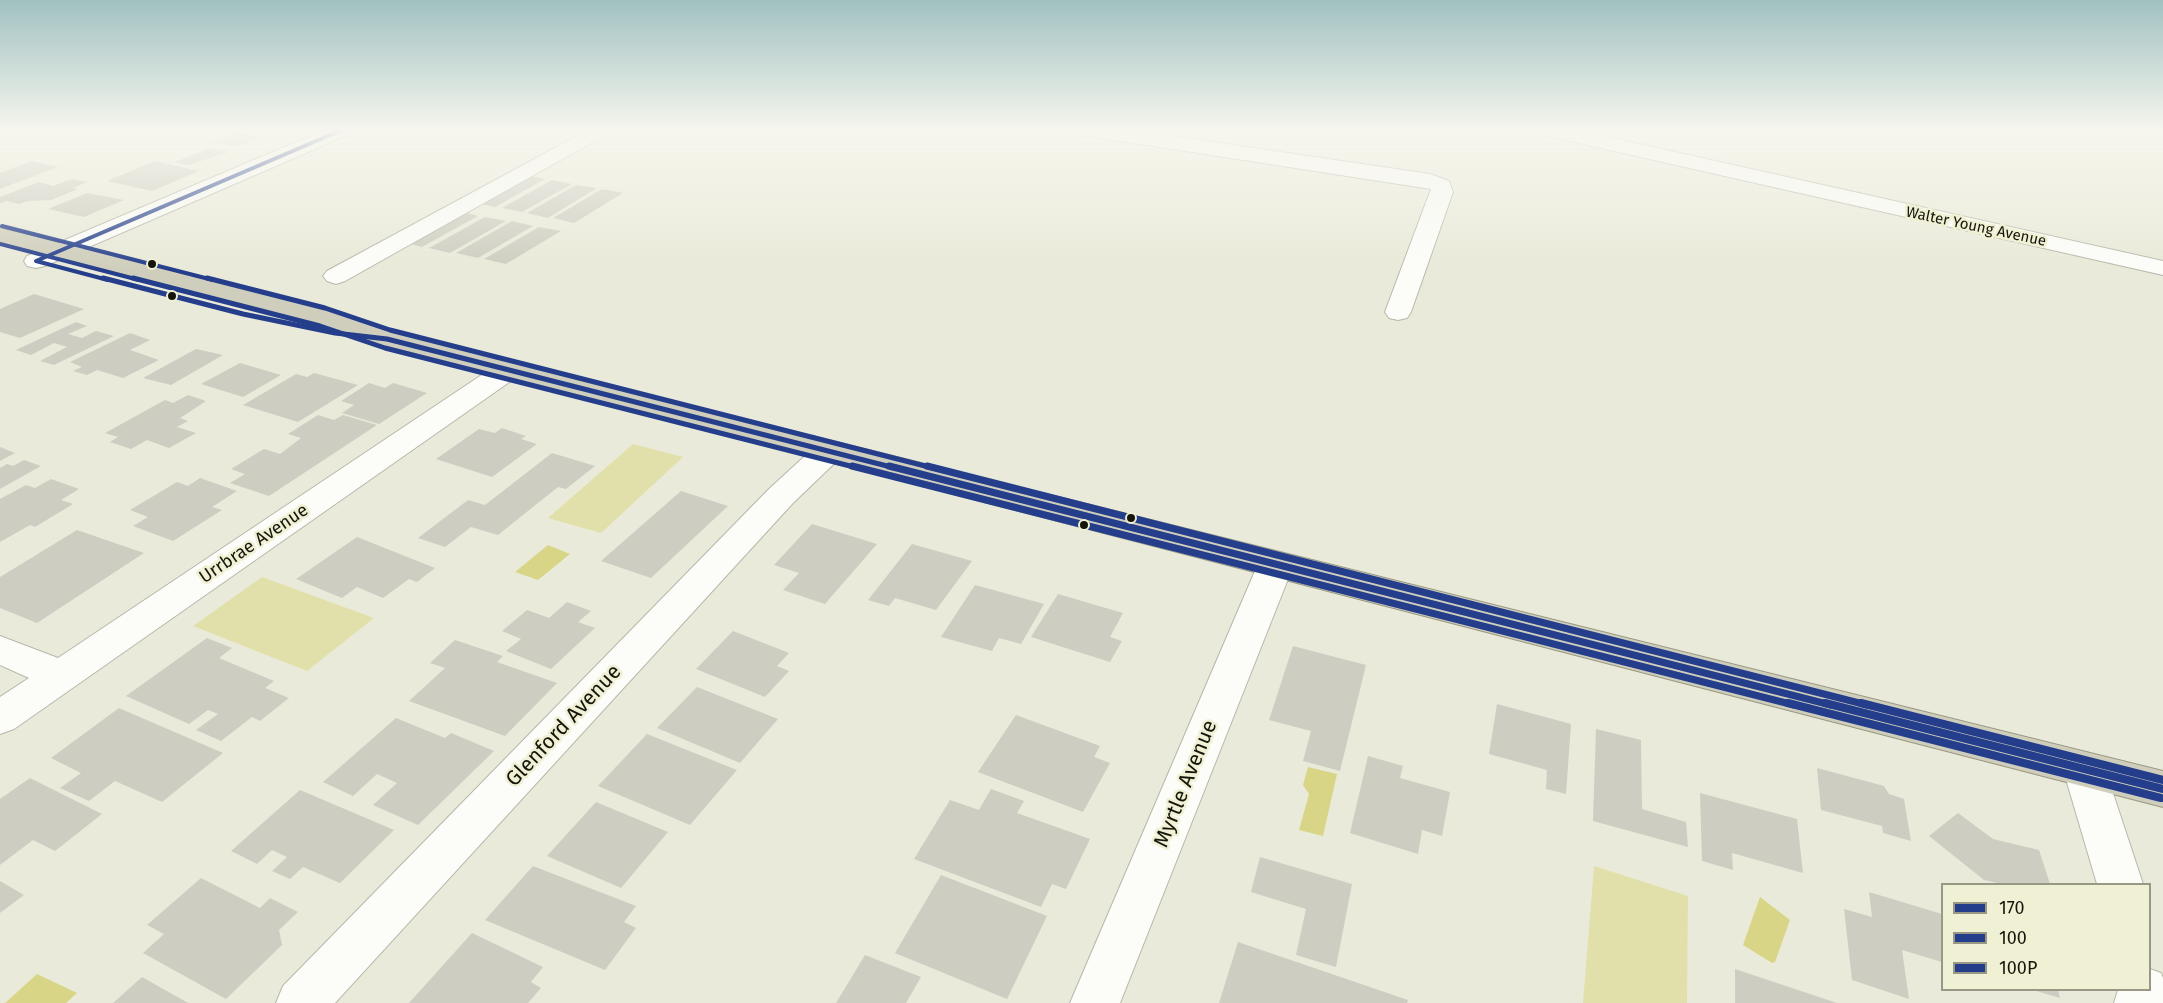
<!DOCTYPE html>
<html>
<head>
<meta charset="utf-8">
<style>
  body { margin:0 }
  #map { position:relative; width:2163px; height:1003px; overflow:hidden; background:#eaeada; font-family:"Fira Sans",sans-serif }
  canvas { display:block }
  .legend { position:absolute; left:1941px; top:883px; width:210px; height:108px; box-sizing:border-box; background:#f0f0d4; border:2px solid #999884; margin:0; padding:8px 10px; list-style:none; font-size:18px; color:#16150b }
  .legend li { display:flex; align-items:center; gap:12px; height:30px }
  .legend b { width:30px; border:2px solid #999884 }
</style>
</head>
<body>
<div id="map">
<canvas width="2163" height="1003"></canvas>
<ul class="legend">
<li><b style="height:8px;background:#243e8c"></b>170</li>
<li><b style="height:8px;background:#243e8c"></b>100</li>
<li><b style="height:8px;background:#243e8c"></b>100P</li>
</ul>
</div>
<script>
const ctx = document.querySelector('canvas').getContext('2d');
ctx.lineJoin = 'round';
function fill(path, color) { ctx.fillStyle = color; ctx.fill(path, 'evenodd'); }
const shape = rows => new Path2D(rows.map(r => 'M' + r).join(''));
function stroke(path, color, width, dash) { ctx.strokeStyle = color; ctx.lineWidth = width; ctx.lineCap = dash ? 'butt' : 'round'; ctx.setLineDash(dash || []); ctx.stroke(path); }
function label(font, color, halo, rows, align = 'center') {
  ctx.font = font + ' "Fira Sans",sans-serif'; ctx.lineWidth = 5; ctx.setLineDash([]); ctx.textBaseline = 'middle'; ctx.strokeStyle = halo; ctx.fillStyle = color; for (const [text, x, y, turn = 0] of rows) {
    ctx.save(); ctx.translate(x, y); ctx.rotate((+turn || 0) * Math.PI / 180); ctx.textAlign = isNaN(turn) ? turn : align; if (halo) ctx.strokeText(text, 0, 0); ctx.fillText(text, 0, 0); ctx.restore();
  }
}
fill(shape([
  [633,444,683,457,601,533,548,518],
  [262,577,374,618,307,671,193,626],
  [1594,866,1688,896,1687,1003,1583,1003]
]), '#e1e0aa');
fill(shape([
  [548,545,570,554,538,580,515,572],
  [1308,767,1337,774,1323,836,1299,830,1309,794,1303,785],
  [1760,897,1790,920,1775,962,1772,963,1743,945],
  [37,974,77,993,66,1003,5,1003]
]), '#d8d587');
fill(shape([
  [238,132,262,137,237,147,212,142],
  [211,148,229,152,188,165,174,162],
  [32,161,58,167,0,189,0,173],
  [155,161,199,171,152,191,107,181],
  [531,176,545,179,495,207,481,204],
  [72,179,87,182,73,188,78,189,51,200,28,201,19,204,7,201,0,203,0,197,39,182,53,186],
  [552,180,572,184,522,212,502,208],
  [576,185,597,188,548,218,527,213],
  [602,189,623,193,574,223,553,218],
  [87,193,124,200,84,217,48,209],
  [463,212,478,216,422,247,407,243],
  [485,217,506,221,450,253,429,248],
  [512,221,533,226,478,258,456,253],
  [539,227,561,231,506,264,484,259],
  [34,294,84,309,20,338,0,332,0,309],
  [76,322,87,326,68,334,82,338,96,331,114,336,54,365,40,361,67,347,54,343,31,355,16,350],
  [130,333,150,340,130,350,159,360,123,378,97,370,87,375,73,371,82,367,70,362],
  [196,349,223,355,171,385,143,378],
  [240,363,281,375,243,397,201,384],
  [314,373,358,385,298,422,243,405,296,374,307,377],
  [369,383,385,388,393,383,427,393,379,424,342,413,354,405,341,401],
  [188,395,206,401,180,418,188,421,177,427,196,433,169,448,147,440,131,449,110,442,118,437,105,433,165,400,173,403],
  [318,415,334,420,343,415,377,425,269,496,230,483,245,474,231,469,264,449,280,454,301,438,288,434],
  [502,428,526,436,521,439,537,444,492,477,436,459,479,429,495,433],
  [0,447,15,453,0,461],
  [552,453,595,466,566,489,558,487,498,535,471,527,445,547,418,538,468,500,485,505],
  [24,460,41,466,0,489,0,468,7,464,13,466],
  [200,478,237,491,212,507,222,510,173,541,133,526,148,517,130,510,177,482,188,486],
  [51,479,79,489,61,500,73,504,35,527,30,525,0,542,0,499,26,485,35,488],
  [681,491,728,506,651,578,601,561],
  [812,524,877,544,825,604,783,590,799,573,774,565],
  [77,530,144,553,37,623,0,608,0,577],
  [357,537,435,568,417,582,409,579,383,598,357,587,342,598,296,579],
  [912,544,972,561,936,610,895,598,889,606,868,600],
  [975,585,1044,604,1021,644,999,638,992,651,941,637],
  [1058,594,1123,613,1110,637,1122,641,1110,662,1031,637],
  [567,602,591,611,578,622,595,628,551,669,506,651,521,639,502,631,527,610,549,618],
  [733,631,789,653,777,666,789,671,765,697,696,669],
  [207,638,232,648,219,658,274,681,265,688,289,698,260,721,252,717,221,741,196,730,218,714,208,710,189,724,126,696],
  [455,640,503,656,497,662,557,683,505,736,409,701,445,668,430,663],
  [1293,646,1366,665,1340,771,1303,761,1311,731,1269,720],
  [697,687,778,719,740,763,657,728],
  [1497,704,1571,724,1566,794,1546,789,1547,770,1489,754],
  [119,708,223,753,162,802,115,781,89,801,60,788,81,773,51,758],
  [1016,715,1100,746,1094,757,1110,763,1083,812,978,772],
  [396,718,445,738,451,733,494,751,418,825,373,805,397,783,377,774,353,796,323,782],
  [1596,729,1641,740,1642,809,1686,822,1688,847,1593,821],
  [647,734,737,770,690,825,598,786],
  [1368,756,1403,766,1400,778,1450,792,1442,836,1422,830,1418,854,1350,833],
  [1817,768,1884,786,1889,794,1904,799,1911,841,1883,833,1882,826,1821,810],
  [30,778,102,814,55,851,33,840,0,865,0,799],
  [991,789,1024,801,1017,813,1090,839,1066,889,1052,884,1041,907,914,859,950,800,979,810],
  [300,790,394,830,340,883,303,867,290,879,272,871,287,857,272,850,257,864,231,851],
  [1700,793,1797,819,1803,873,1732,853,1733,870,1702,861],
  [596,802,668,832,621,888,547,856],
  [1958,813,1993,839,2039,850,2050,884,2002,884,1984,880,1929,836],
  [1260,857,1352,884,1336,967,1296,955,1306,909,1251,892],
  [533,866,636,906,624,922,636,928,605,970,485,920],
  [941,875,1047,916,1007,999,895,953],
  [201,878,260,908,270,898,298,912,279,930,282,945,226,999,143,953,164,934,147,925],
  [0,881,24,895,0,913],
  [1869,892,1942,914,1942,962,1902,950,1909,999,1852,980,1844,909,1872,917],
  [472,933,543,967,531,982,541,988,528,1003,409,1003],
  [1238,942,1408,1000,1407,1003,1219,1003],
  [865,955,921,977,906,1003,836,1003],
  [1735,969,1837,1003,1735,1003],
  [142,977,188,1003,113,1003],
  [2033,990,2058,990,2060,998]
]), '#cdcdc1');
const minor = shape([
  [327,129,355,129,352,133,45,266,36,268,27,266,24,261,27,256,327,129],
  [590,129,616,129,345,281,336,284,327,281,323,276,327,271,590,129],
  [1072,129,1125,129,1430,174,1449,181,1453,192,1411,312,1407,318,1398,320,1389,318,1385,312,1431,189,1082,135,1072,129],
  [1533,129,1572,129,2163,261,2163,275,1543,135,1533,129],
  [508,361,518,364,522,370,518,376,14,729,0,734,0,697,29,678,0,665,0,636,58,658,498,364,508,361],
  [829,442,840,444,845,451,840,458,793,503,335,1003,276,1003,283,986,769,489,818,444,829,442],
  [1276,552,1288,556,1294,564,1120,1003,1070,1003,1258,564,1264,556,1276,552],
  [2084,752,2099,757,2105,769,2143,884,2097,884,2063,769,2069,757,2084,752],
  [2150,969,2161,973,2163,978,2163,1003,2114,1003,2118,990,2150,990,2150,969]
]);
const highway = shape([
  [0,228,332,311,397,333,2163,771,2163,807,377,345,314,323,0,242,0,228]
]);
stroke(minor, '#b7b7ab', 2);
stroke(highway, '#999880', 2);
stroke(shape([
  [1655,132,1675,129]
]), '#d8d8d3', 2, [4, 2]);
fill(minor, '#fcfcf9');
fill(highway, '#cfcebc');
stroke(shape([
  [36,261,108,280],
  [36,261,344,129]
]), '#243e8c', 4);
stroke(shape([
  [103,278,243,314,335,333,387,339,895,468]
]), '#243e8c', 5);
stroke(shape([
  [889,466,1831,705]
]), '#243e8c', 7);
stroke(shape([
  [1825,703,2163,789]
]), '#243e8c', 8);
stroke(shape([
  [0,244,139,280]
]), '#243e8c', 4);
stroke(shape([
  [133,278,320,326,385,348,858,468]
]), '#243e8c', 5);
stroke(shape([
  [852,466,1794,705]
]), '#243e8c', 7);
stroke(shape([
  [1788,703,2161,798]
]), '#243e8c', 8);
stroke(shape([
  [2,226,213,280]
]), '#243e8c', 4);
stroke(shape([
  [207,278,325,308,390,330,933,468]
]), '#243e8c', 5);
stroke(shape([
  [927,466,1867,705]
]), '#243e8c', 7);
stroke(shape([
  [1861,703,2163,780]
]), '#243e8c', 8);
const sky = ctx.createLinearGradient(0, 0, 0, 270);
sky.addColorStop(0, '#a1c1c1');
sky.addColorStop(0.48, '#f6f6ee');
sky.addColorStop(1, '#f6f6ee00');
ctx.fillStyle = sky;
ctx.fillRect(0, 0, 2163, 270);
for (const [x, y, r, color] of [
  [152,264,5,"#16150b"],
  [172,296,5,"#16150b"],
  [1131,518,5,"#16150b"],
  [1084,525,5,"#16150b"]
]) { const dot = new Path2D(); dot.arc(x, y, r, 0, 2 * Math.PI); ctx.fillStyle = color; ctx.fill(dot); stroke(dot, '#f0f0d4', 2); }
label('15px', '#16150b', '#f0f0d4', [
  ["Walter Young Avenue",1976,227,12]
]);
label('18px', '#16150b', '#f0f0d4', [
  ["Urrbrae Avenue",254,544,-34]
]);
label('21px', '#16150b', '#f0f0d4', [
  ["Glenford Avenue",564,726,-47],
  ["Myrtle Avenue",1186,784,-68]
]);
</script>
</body>
</html>
